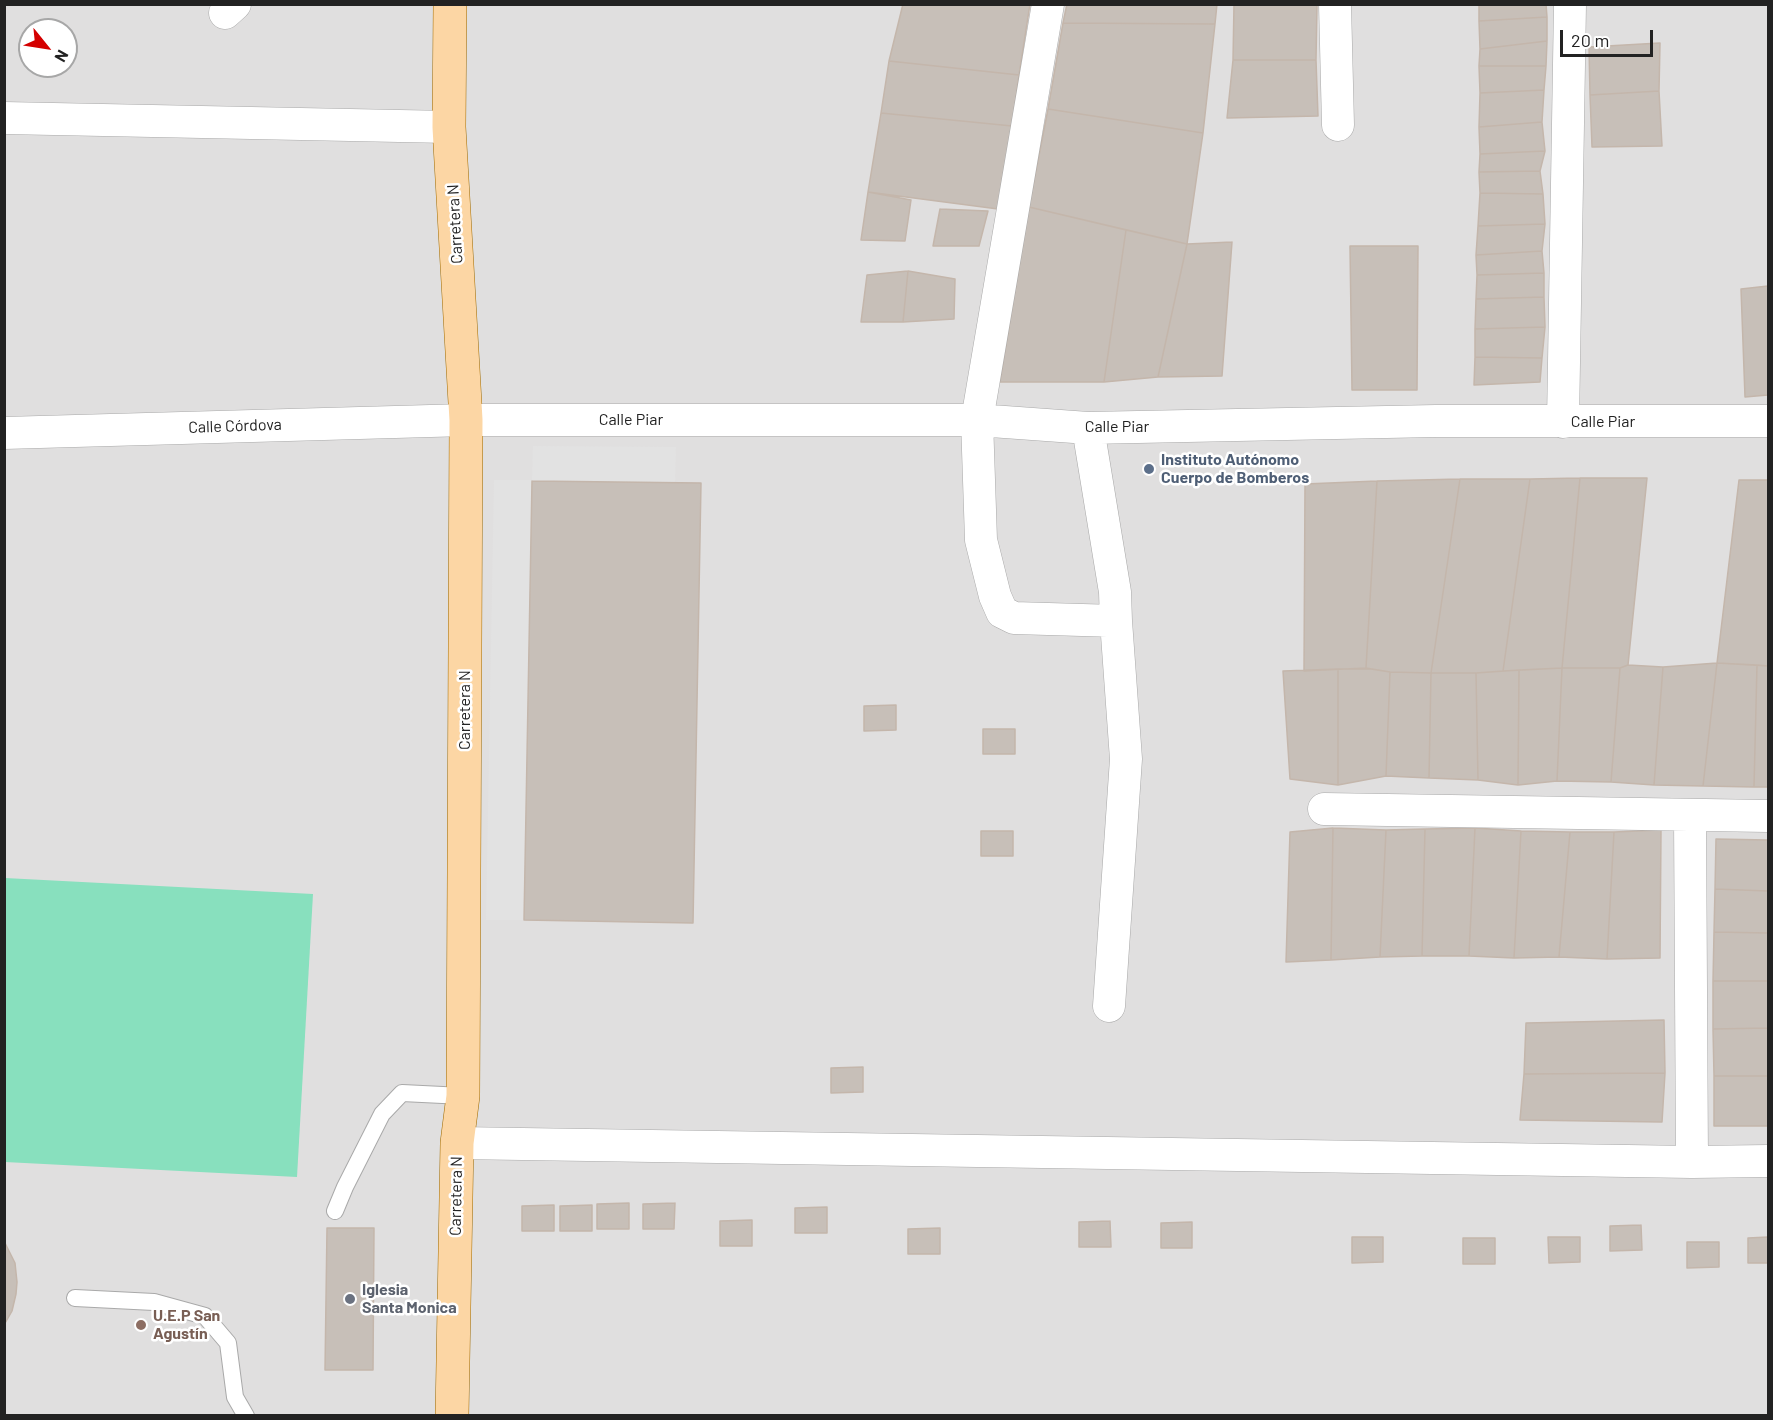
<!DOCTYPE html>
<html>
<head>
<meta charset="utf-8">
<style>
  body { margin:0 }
  #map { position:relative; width:1773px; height:1420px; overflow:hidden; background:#f2efe9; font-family:Barlow,sans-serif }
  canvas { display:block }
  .frame { position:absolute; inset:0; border:6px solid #222; pointer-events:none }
  .north { position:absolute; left:18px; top:18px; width:60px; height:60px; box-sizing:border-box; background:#fff; border:2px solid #a7a7a7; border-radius:50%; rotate:120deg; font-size:16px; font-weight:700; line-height:24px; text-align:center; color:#222 }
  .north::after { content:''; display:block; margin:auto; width:21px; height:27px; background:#d40000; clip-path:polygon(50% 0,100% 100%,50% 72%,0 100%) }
  .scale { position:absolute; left:1560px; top:30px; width:93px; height:27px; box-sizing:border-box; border:3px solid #222; border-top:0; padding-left:8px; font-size:18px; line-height:21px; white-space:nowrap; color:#222; -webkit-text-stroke:4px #fff; paint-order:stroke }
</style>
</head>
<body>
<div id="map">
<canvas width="1773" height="1420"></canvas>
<div class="frame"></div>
<div class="north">N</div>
<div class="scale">20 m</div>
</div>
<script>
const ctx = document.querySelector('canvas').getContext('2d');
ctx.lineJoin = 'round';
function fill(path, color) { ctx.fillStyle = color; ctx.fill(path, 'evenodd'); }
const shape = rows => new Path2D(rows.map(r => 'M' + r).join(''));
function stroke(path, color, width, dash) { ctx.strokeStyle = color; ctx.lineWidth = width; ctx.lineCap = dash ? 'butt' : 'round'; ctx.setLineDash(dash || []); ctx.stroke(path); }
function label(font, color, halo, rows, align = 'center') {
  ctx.font = font + ' Barlow,sans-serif'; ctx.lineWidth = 5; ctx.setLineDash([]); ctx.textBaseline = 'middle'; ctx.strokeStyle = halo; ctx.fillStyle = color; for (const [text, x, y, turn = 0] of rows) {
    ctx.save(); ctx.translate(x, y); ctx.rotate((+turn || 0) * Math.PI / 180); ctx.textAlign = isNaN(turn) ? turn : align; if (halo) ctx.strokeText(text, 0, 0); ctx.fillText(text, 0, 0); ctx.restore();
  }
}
fill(shape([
  [5,5,1768,5,1768,1415,5,1415],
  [30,30,66,30,66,66,30,66]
]), '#e0dfdf');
fill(shape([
  [5,878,313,894,297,1177,5,1162]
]), '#88e0be');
fill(shape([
  [533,446,676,447,675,483,532,481,524,920,486,920,494,480,532,480]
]), '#e2e2e2');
const building = shape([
  [903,4,1030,4,1019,75,889,61,903,4],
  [1067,4,1217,4,1215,24,1063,23,1067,4],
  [1234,4,1317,4,1316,60,1233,60,1234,4],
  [1479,4,1546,4,1547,17,1479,21,1479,4],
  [1547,17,1547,41,1480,49,1479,21,1547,17],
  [1063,23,1215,24,1203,133,1048,109,1063,23],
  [1547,41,1546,66,1479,66,1480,49,1547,41],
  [1660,43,1659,91,1590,95,1589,47,1660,43],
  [1233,60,1316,60,1318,116,1227,118,1233,60],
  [889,61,1019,75,1012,126,881,113,889,61],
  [1479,66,1546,66,1544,90,1480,93,1479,66],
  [1544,90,1542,122,1479,127,1480,93,1544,90],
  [1659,91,1662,146,1592,147,1590,95,1659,91],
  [1048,109,1203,133,1187,244,1029,207,1048,109],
  [881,113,1012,126,998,209,868,192,881,113],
  [1542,122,1545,151,1480,154,1479,127,1542,122],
  [1545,151,1540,171,1479,172,1480,154,1545,151],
  [1540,171,1543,194,1480,193,1479,172,1540,171],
  [868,192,911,200,905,241,861,240,868,192],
  [1480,193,1543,194,1545,224,1478,226,1480,193],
  [1029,207,1126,230,1104,382,1000,382,1029,207],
  [940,209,988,211,979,246,933,246,940,209],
  [1545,224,1542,251,1476,255,1478,226,1545,224],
  [1126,230,1187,244,1158,377,1104,382,1126,230],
  [1232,242,1222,376,1158,377,1187,244,1232,242],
  [1350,246,1418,246,1417,390,1352,390,1350,246],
  [1542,251,1544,273,1477,275,1476,255,1542,251],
  [908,271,903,322,861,322,867,275,908,271],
  [908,271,955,279,954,319,903,322,908,271],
  [1544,273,1544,297,1476,299,1477,275,1544,273],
  [1768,286,1768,395,1745,397,1741,289,1768,286],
  [1544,297,1545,327,1475,329,1476,299,1544,297],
  [1545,327,1542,358,1475,357,1475,329,1545,327],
  [1475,357,1542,358,1540,382,1474,385,1475,357],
  [1580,478,1647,478,1628,665,1620,668,1562,668,1580,478],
  [1580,478,1562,668,1503,671,1530,479,1580,478],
  [1460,479,1530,479,1503,671,1476,673,1431,673,1460,479],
  [1460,479,1431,673,1390,672,1366,668,1377,481,1460,479],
  [1739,480,1768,480,1768,666,1717,663,1739,480],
  [532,481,701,483,693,923,524,920,532,481],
  [1377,481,1366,668,1304,671,1305,484,1377,481],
  [1717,663,1757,665,1754,787,1703,786,1717,663],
  [1717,663,1703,786,1654,785,1663,667,1717,663],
  [1628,665,1663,667,1654,785,1611,782,1620,668,1628,665],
  [1757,665,1768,666,1768,787,1754,787,1757,665],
  [1562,668,1557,781,1518,785,1519,670,1562,668],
  [1562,668,1620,668,1611,782,1557,781,1562,668],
  [1338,669,1371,669,1390,672,1386,776,1338,785,1338,669],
  [1338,669,1338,785,1290,779,1283,671,1338,669],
  [1519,670,1518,785,1478,780,1476,673,1519,670],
  [1390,672,1431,673,1429,778,1386,776,1390,672],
  [1431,673,1476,673,1478,780,1429,778,1431,673],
  [896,705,896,730,864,731,864,706,896,705],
  [983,729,1015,729,1015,754,983,754,983,729],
  [1333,828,1331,960,1286,962,1290,832,1333,828],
  [1333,828,1386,830,1380,957,1331,960,1333,828],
  [1475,828,1469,956,1422,956,1425,829,1475,828],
  [1475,828,1521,831,1514,958,1469,956,1475,828],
  [1425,829,1422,956,1380,957,1386,830,1425,829],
  [1661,830,1660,958,1607,959,1614,832,1661,830],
  [981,831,1013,831,1013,856,981,856,981,831],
  [1521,831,1570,832,1559,957,1514,958,1521,831],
  [1570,832,1614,832,1607,959,1559,957,1570,832],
  [1716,839,1768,840,1768,891,1715,889,1716,839],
  [1715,889,1768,891,1768,933,1714,932,1715,889],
  [1714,932,1768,933,1768,981,1713,981,1714,932],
  [1713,981,1768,981,1768,1028,1713,1029,1713,981],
  [1664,1020,1665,1073,1524,1074,1526,1023,1664,1020],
  [1768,1028,1768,1076,1714,1076,1713,1029,1768,1028],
  [863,1067,863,1092,831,1093,831,1068,863,1067],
  [1665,1073,1662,1122,1520,1120,1524,1074,1665,1073],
  [1714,1076,1768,1076,1768,1126,1714,1126,1714,1076],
  [629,1203,629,1229,597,1229,597,1204,629,1203],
  [675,1203,674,1229,643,1229,643,1204,675,1203],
  [554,1205,554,1231,522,1231,522,1206,554,1205],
  [592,1205,592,1231,560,1231,560,1206,592,1205],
  [827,1207,827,1233,795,1233,795,1208,827,1207],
  [752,1220,752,1246,720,1246,720,1221,752,1220],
  [1110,1221,1111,1247,1079,1247,1079,1222,1110,1221],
  [1192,1222,1192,1248,1161,1248,1161,1223,1192,1222],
  [1641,1225,1642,1250,1610,1251,1610,1226,1641,1225],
  [327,1228,374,1228,373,1370,325,1370,327,1228],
  [940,1228,940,1254,908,1254,908,1229,940,1228],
  [1352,1237,1383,1237,1383,1262,1352,1263,1352,1237],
  [1548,1237,1580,1237,1580,1262,1549,1263,1548,1237],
  [1768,1237,1768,1263,1748,1263,1748,1238,1768,1237],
  [1463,1238,1495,1238,1495,1264,1463,1264,1463,1238],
  [4,1241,15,1263,17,1282,16,1294,12,1311,4,1325,4,1241],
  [1687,1242,1719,1242,1719,1267,1687,1268,1687,1242]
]);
fill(building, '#c7bfb8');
stroke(building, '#c4b6ab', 1.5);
const lane = shape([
  [335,1211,345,1187,382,1114,402,1093,463,1096],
  [75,1298,154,1302,205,1316,228,1343,235,1397,246,1416]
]);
const street = shape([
  [1048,4,977,420,981,540,995,596,1002,612,1014,618,1116,621,1115,592,1088,428],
  [1335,4,1338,125],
  [225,13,235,4],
  [4,118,449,127],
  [1563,422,1570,4],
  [4,433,466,420,977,420,1088,428,1436,421,1768,421],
  [1324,809,1768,816],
  [1690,815,1692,1162],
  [1109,1006,1126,759,1116,621],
  [457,1143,1692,1162,1768,1161]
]);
const primary = shape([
  [450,4,449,127,466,420,463,1096,457,1143,452,1416]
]);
stroke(lane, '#a9a9a9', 18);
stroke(street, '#a9a9a9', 33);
stroke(primary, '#a06b00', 34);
stroke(lane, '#fff', 16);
stroke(street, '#fff', 32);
stroke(primary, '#fcd6a4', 33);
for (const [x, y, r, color] of [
  [1149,469,6,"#5c6f8a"],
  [350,1299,6,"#6b7280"],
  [141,1325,6,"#8d6e63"]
]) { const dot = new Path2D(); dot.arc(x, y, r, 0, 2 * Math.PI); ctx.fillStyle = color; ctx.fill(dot); stroke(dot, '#fff', 2); }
label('16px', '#222', '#fff', [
  ["Carretera N",455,224,-93],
  ["Calle Piar",631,420],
  ["Calle Piar",1603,422],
  ["Calle Córdova",235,426,-2],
  ["Calle Piar",1117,427],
  ["Carretera N",465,710,-90],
  ["Carretera N",456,1196,-89]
]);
label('bold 16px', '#4e5e75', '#fff', [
  ["Instituto Autónomo",1161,460],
  ["Cuerpo de Bomberos",1161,478]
], 'left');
label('bold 16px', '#5b616d', '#fff', [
  ["Iglesia",362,1290],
  ["Santa Monica",362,1308]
], 'left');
label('bold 16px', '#785e54', '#fff', [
  ["U.E.P San",153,1316],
  ["Agustín",153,1334]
], 'left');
</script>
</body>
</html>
